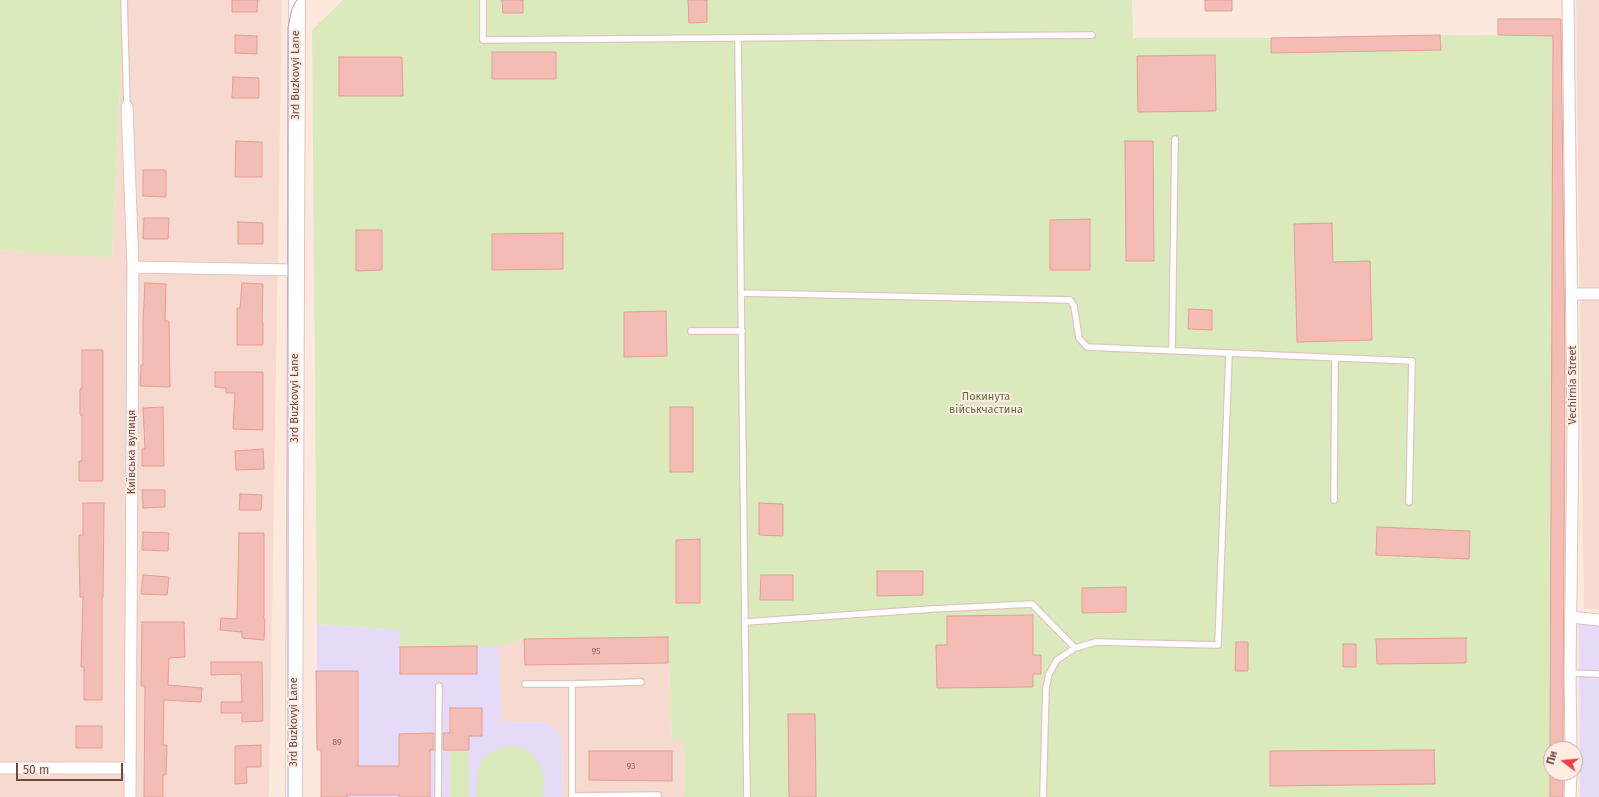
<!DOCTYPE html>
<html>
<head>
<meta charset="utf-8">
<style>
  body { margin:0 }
  #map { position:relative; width:1599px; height:797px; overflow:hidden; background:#fde8de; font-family:"Fira Sans",sans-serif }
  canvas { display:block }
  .north { position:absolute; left:1543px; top:741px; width:40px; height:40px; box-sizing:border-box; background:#ffede4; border:1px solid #c7aba5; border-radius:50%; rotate:286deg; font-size:11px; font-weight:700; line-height:16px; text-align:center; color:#734946 }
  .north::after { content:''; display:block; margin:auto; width:14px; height:18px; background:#eb3e47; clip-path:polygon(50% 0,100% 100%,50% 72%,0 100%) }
  .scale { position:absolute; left:16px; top:763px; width:107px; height:18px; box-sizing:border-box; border:2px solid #734946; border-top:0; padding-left:5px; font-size:12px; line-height:14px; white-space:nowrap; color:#734946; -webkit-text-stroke:3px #ffede4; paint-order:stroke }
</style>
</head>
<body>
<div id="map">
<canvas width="1599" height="797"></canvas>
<div class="north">Пн</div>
<div class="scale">50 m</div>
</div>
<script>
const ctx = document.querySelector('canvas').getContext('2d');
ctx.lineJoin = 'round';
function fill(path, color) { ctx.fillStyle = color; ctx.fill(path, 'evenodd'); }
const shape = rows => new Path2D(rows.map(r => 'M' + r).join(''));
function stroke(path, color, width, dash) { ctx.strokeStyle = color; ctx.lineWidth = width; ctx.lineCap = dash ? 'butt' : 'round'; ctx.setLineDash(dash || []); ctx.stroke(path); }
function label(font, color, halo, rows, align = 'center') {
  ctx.font = font + ' "Fira Sans",sans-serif'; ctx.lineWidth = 4; ctx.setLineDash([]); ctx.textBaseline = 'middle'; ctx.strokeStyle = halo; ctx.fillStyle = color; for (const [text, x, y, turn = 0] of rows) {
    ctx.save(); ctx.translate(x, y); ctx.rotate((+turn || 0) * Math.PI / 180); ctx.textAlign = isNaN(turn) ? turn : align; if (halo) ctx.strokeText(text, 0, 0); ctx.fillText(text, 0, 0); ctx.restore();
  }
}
fill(shape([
  [124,0,282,0,269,797,0,797,0,250,112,257],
  [1576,0,1599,0,1599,609,1584,609],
  [668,637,672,740,684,740,685,797,563,797,562,738,549,723,501,722,499,646,524,639]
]), '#f6dacf');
fill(shape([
  [1579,623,1599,624,1599,797,1580,797],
  [317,624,401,630,401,647,499,646,501,722,549,723,562,738,563,797,321,797,321,750,317,750]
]), '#e5dbf8');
fill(shape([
  [0,0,124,0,112,258,0,250],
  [343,0,502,0,503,13,523,13,523,0,688,0,689,23,707,22,707,0,1132,0,1133,38,1271,38,1271,53,1440,50,1440,35,1553,36,1550,797,685,797,684,740,672,741,668,637,525,639,499,646,400,647,400,630,317,624,312,30],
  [450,708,482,708,482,736,469,737,469,797,450,797],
  [509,746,522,748,533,755,541,766,544,779,543,797,476,797,478,768,485,756,496,749]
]), '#dbeabc');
const building = shape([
  [232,0,258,0,257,12,232,12,232,0],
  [502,0,523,0,523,13,503,13,502,0],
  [688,0,707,0,707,22,689,23,688,0],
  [1205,0,1232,0,1232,11,1205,11,1205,0],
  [1498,19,1561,19,1565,354,1563,749,1550,749,1553,36,1498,35,1498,19],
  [235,35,257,36,257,54,235,53,235,35],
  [1440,35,1441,50,1271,53,1271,38,1440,35],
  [492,52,556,52,556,79,492,79,492,52],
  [1215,55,1216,111,1138,112,1137,56,1215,55],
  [339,57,402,57,403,96,339,96,339,57],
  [233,77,259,78,259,98,232,98,233,77],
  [236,141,262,142,262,177,235,177,236,141],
  [1125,141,1153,141,1154,261,1126,261,1125,141],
  [143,170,166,170,166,197,143,196,143,170],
  [144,218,169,218,168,239,143,239,144,218],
  [1090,219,1090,270,1050,270,1050,220,1090,219],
  [238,222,263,223,263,244,238,244,238,222],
  [1332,223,1333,262,1370,261,1372,340,1297,342,1294,224,1332,223],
  [356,230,382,230,382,270,356,271,356,230],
  [563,233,563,269,492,270,492,234,563,233],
  [145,283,166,284,165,321,169,321,170,387,140,386,141,365,143,365,143,321,145,283],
  [242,283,263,284,262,323,263,323,263,345,237,345,237,308,240,308,242,283],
  [1189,309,1212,310,1212,330,1188,329,1189,309],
  [666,311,667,356,624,357,624,312,666,311],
  [82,350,103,350,103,481,79,481,79,461,82,461,82,415,80,415,80,389,82,389,82,350],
  [215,372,263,372,263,430,233,429,235,393,226,393,226,388,215,387,215,372],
  [163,407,164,466,142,466,142,449,145,449,143,408,163,407],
  [670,407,693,407,693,472,670,472,670,407],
  [263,449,264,469,236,470,235,451,263,449],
  [142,490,165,490,165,507,143,508,142,490],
  [240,494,262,495,261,510,239,510,240,494],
  [83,503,104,503,103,597,102,597,102,700,84,700,84,667,81,667,83,597,80,597,79,555,79,535,83,535,83,503],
  [759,503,783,504,783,536,759,535,759,503],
  [1377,527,1470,531,1469,559,1376,555,1377,527],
  [143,532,169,533,168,551,142,550,143,532],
  [239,533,264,533,264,619,265,619,264,640,242,638,242,632,220,630,221,618,237,619,239,533],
  [700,539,700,603,676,603,676,540,700,539],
  [877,571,923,571,923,595,877,596,877,571],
  [143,575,169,577,167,595,141,594,143,575],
  [761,575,793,575,793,600,760,600,761,575],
  [1126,587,1126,612,1082,613,1082,588,1126,587],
  [1033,615,1033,655,1041,655,1041,674,1033,674,1033,687,937,688,936,645,947,645,947,616,1033,615],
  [142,622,184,622,185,657,169,658,168,685,202,688,201,702,164,700,163,745,167,745,166,775,163,775,163,797,144,797,145,686,141,686,142,622],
  [668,637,668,663,525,665,524,639,668,637],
  [1466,638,1466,663,1377,664,1376,639,1466,638],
  [1236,642,1248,642,1248,671,1235,671,1236,642],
  [1343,644,1356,644,1356,667,1343,667,1343,644],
  [477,646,477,674,400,674,400,647,477,646],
  [211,662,262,662,263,721,242,722,242,713,221,713,221,702,242,702,241,674,211,675,211,662],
  [316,671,358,671,358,766,399,766,399,734,434,733,434,750,430,750,430,797,399,797,399,795,347,795,347,797,321,797,321,750,317,750,316,671],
  [450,708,482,708,482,736,469,736,469,750,443,750,443,733,450,733,450,708],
  [788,714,815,714,816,797,789,797,788,714],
  [76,726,102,726,102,748,76,748,76,726],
  [261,745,261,767,246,767,247,783,235,784,235,746,261,745],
  [1434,750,1435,784,1270,786,1270,751,1434,750],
  [589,751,672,751,672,781,589,780,589,751],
  [1550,773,1563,773,1563,797,1550,797,1550,773]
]);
fill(building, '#f3bcb4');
stroke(building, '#e69d94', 1);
const lane = shape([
  [124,0,127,107],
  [483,0,483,40,1092,35],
  [738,38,747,797],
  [741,293,1070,300,1074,306,1079,338,1087,347,1412,361,1409,502],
  [691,331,742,331],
  [1172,351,1175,139],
  [1334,500,1335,358],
  [745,622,932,609,1032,604,1075,648],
  [1570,673,1599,674],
  [525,684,572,684,641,682],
  [572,796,658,795],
  [438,797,439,686],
  [572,797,572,684],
  [1043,797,1046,688,1049,674,1057,660,1075,648,1096,642,1218,645,1229,354]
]);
const street = shape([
  [1568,0,1573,426,1570,673,1571,749],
  [127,107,133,267,130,797],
  [133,267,295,270],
  [1572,294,1599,294],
  [1571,617,1599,620],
  [0,768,130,768],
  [1570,797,1571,773]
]);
const secondary = shape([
  [294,797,297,0]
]);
stroke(lane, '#e2c4bd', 8);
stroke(street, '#e2c4bd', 13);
stroke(secondary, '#e8c2ba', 18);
stroke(lane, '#fff', 5.5);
stroke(street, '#fff', 11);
stroke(secondary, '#fff', 16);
stroke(shape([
  [288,797,288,28,292,8,297,0]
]), '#a89dc5', 1);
label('9px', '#936662', null, [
  ["95",596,651],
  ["89",337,742],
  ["93",631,766]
]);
label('11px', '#734946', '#ffede4', [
  ["3rd Buzkovyi Lane",296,75,-90],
  ["Vechirnia Street",1573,385,-90],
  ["3rd Buzkovyi Lane",295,398,-90],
  ["Київська вулиця",132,452,-90],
  ["3rd Buzkovyi Lane",294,722,-90]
]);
label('11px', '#5b743c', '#ffede4', [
  ["Покинута",986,397],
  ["військчастина",986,410]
]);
</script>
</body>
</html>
